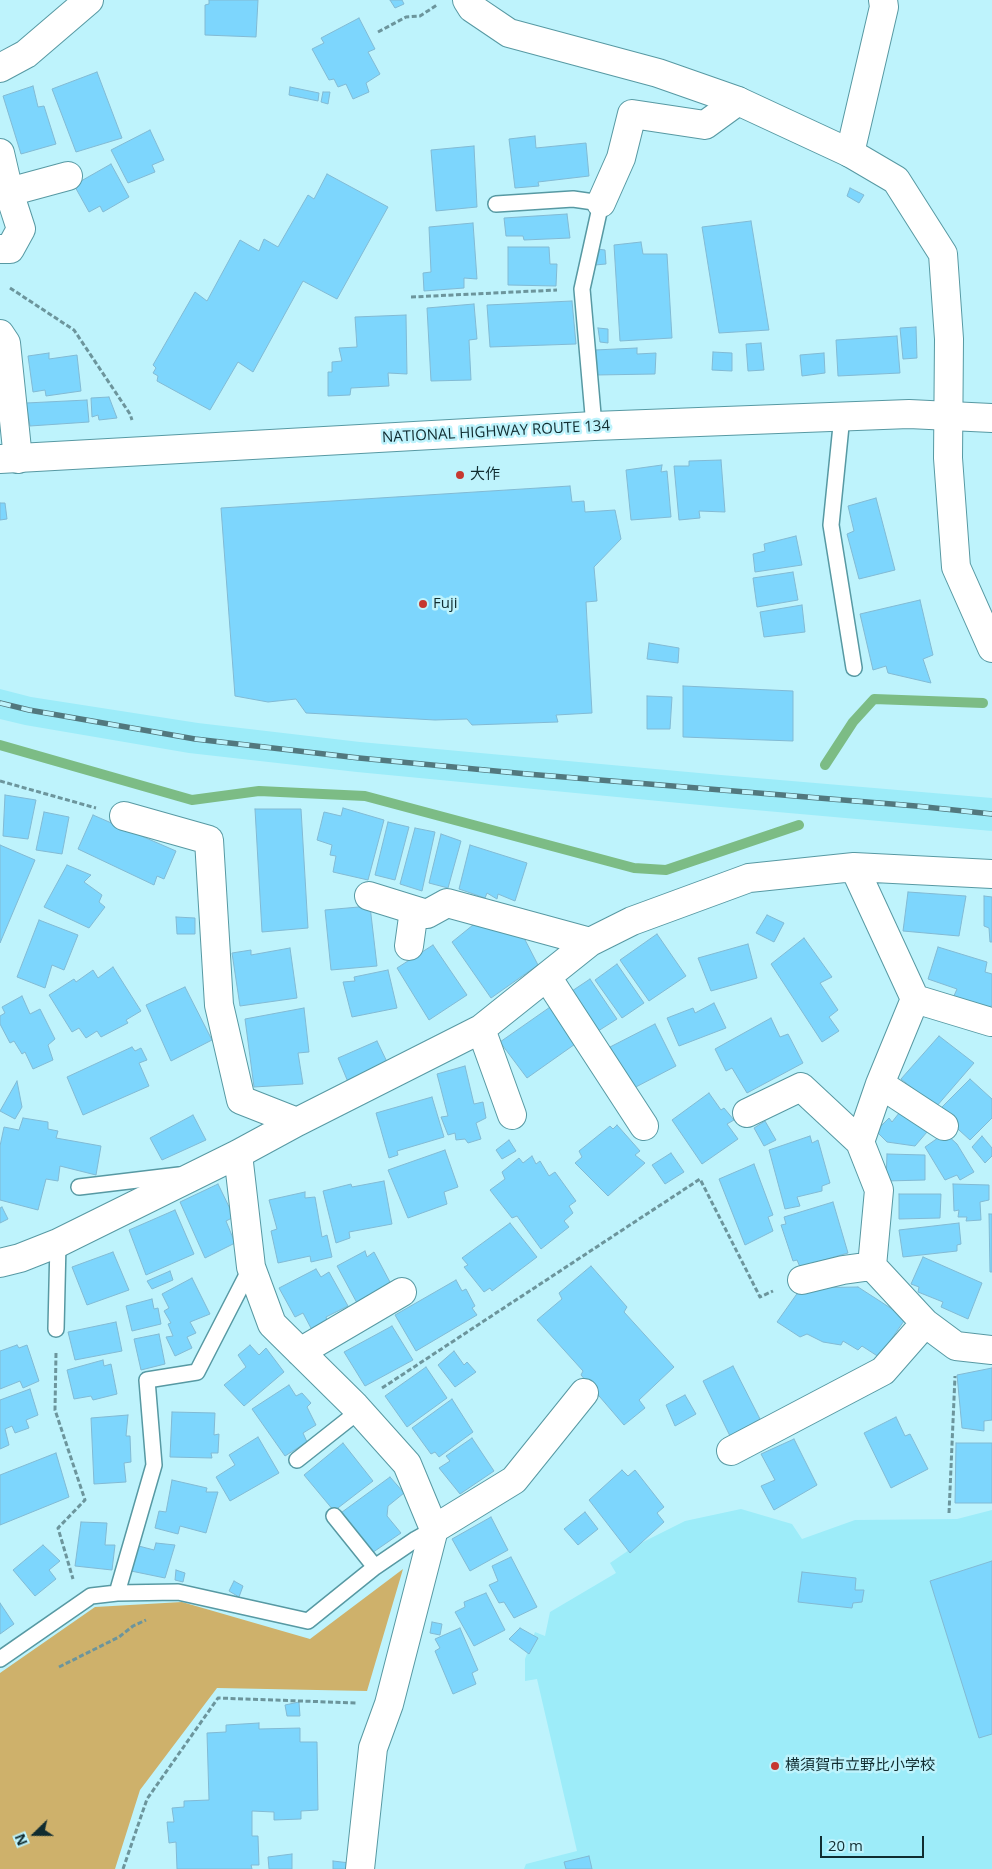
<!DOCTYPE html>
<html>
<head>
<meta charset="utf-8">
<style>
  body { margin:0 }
  #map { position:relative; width:992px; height:1869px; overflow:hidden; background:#bef3fc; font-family:"Open Sans",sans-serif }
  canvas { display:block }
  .north { position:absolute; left:10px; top:1809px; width:50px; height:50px; -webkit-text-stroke:4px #bef3fc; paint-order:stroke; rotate:248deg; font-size:14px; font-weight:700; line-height:20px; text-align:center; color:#102c30 }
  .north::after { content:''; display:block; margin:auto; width:18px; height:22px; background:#102c30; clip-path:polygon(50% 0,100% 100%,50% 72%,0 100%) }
  .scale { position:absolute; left:820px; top:1836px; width:104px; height:22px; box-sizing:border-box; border:2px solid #102c30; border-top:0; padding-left:6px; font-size:15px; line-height:18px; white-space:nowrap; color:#102c30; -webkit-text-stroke:4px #bef3fc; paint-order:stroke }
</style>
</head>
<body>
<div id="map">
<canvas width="992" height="1869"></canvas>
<div class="north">N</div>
<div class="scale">20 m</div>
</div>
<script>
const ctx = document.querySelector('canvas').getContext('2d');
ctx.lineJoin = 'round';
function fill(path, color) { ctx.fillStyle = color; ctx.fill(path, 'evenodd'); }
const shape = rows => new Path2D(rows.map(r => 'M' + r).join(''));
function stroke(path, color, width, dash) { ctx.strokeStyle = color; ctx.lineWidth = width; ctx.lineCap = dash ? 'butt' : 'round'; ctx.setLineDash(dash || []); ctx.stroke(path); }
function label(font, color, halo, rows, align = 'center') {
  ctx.font = font + ' "Open Sans","Noto Sans JP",sans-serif'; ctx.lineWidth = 5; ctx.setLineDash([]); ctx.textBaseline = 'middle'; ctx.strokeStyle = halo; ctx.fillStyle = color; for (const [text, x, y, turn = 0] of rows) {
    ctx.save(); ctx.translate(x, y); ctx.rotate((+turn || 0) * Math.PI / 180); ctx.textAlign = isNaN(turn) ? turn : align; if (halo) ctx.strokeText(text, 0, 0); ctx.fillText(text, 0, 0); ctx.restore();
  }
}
fill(shape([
  [0,689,31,697,198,723,360,742,721,775,992,798,992,831,721,807,357,772,189,753,25,725,0,719],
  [741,1509,792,1524,802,1539,855,1520,957,1519,992,1510,992,1869,524,1869,526,1864,577,1851,537,1679,525,1681,525,1659,535,1632,545,1636,550,1612,616,1573,610,1563,635,1546,685,1521]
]), '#9decf9');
fill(shape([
  [403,1569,367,1691,217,1688,140,1790,115,1869,0,1869,0,1673,95,1607,182,1602,310,1639]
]), '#ceb16b');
stroke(shape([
  [0,745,192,800,259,791,365,796,634,868,666,870,799,825],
  [825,765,853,722,874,699,983,703]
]), '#7cbc85', 10);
const building = shape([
  [209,0,258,0,256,37,205,35,205,5,209,4,209,0],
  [390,0,402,0,404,4,395,8,390,0],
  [359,18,375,49,368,52,380,74,366,83,369,92,353,99,346,84,338,87,334,79,329,80,312,49,324,43,321,38,359,18],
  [97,72,122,138,76,152,52,89,97,72],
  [33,86,38,107,44,106,56,144,21,154,3,96,33,86],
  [290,87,319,93,318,101,289,95,290,87],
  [323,92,330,92,328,104,321,102,323,92],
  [150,130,164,160,152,165,155,172,128,183,111,150,150,130],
  [535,136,536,148,586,143,589,176,538,182,539,186,515,188,509,139,535,136],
  [474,146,477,207,436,211,431,150,474,146],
  [111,164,129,197,103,212,100,206,89,212,74,185,111,164],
  [327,174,388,207,337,299,303,281,253,372,238,362,210,410,157,381,158,376,153,373,156,368,153,365,195,292,207,301,240,240,259,251,264,239,278,247,308,195,314,199,327,174],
  [850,188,864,195,859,203,847,196,850,188],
  [567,214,570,238,524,240,523,236,506,236,504,218,567,214],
  [751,221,769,330,719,333,702,227,751,221],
  [473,223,477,279,464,278,464,288,424,291,423,273,431,272,429,227,473,223],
  [641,242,643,254,667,254,672,338,620,341,614,245,641,242],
  [508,247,549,247,550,264,557,264,556,286,508,285,508,247],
  [597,249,605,250,606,264,595,265,597,249],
  [572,301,576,344,490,347,487,305,572,301],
  [474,304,477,339,469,340,471,380,431,381,427,308,474,304],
  [406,315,407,374,388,373,389,386,351,388,350,395,328,396,328,372,332,372,332,362,342,361,339,348,357,347,355,317,406,315],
  [916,327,917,358,903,359,900,328,916,327],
  [598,328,608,329,608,343,600,342,598,328],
  [897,336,900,373,838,376,836,340,897,336],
  [761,343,764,370,748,371,746,344,761,343],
  [637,348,637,354,656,353,655,374,596,375,595,350,637,348],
  [713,352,732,353,732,371,712,370,713,352],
  [49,353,49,359,77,355,81,391,46,396,45,390,33,392,28,356,49,353],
  [824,353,825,373,802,376,800,355,824,353],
  [109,397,117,418,99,420,98,415,92,417,91,398,109,397],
  [87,400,89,422,30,426,26,403,87,400],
  [721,460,725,512,699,511,700,518,679,520,674,466,689,466,689,461,721,460],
  [662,465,661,472,667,471,671,517,631,520,626,470,662,465],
  [570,486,572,502,584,501,585,512,615,510,621,539,594,567,597,601,586,602,592,713,556,715,558,722,472,725,467,719,435,720,306,713,296,699,268,702,235,696,221,508,570,486],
  [876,498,895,570,859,579,847,534,854,531,848,506,876,498],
  [0,503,5,503,7,519,0,520,0,503],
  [796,536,802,565,755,572,753,554,765,551,764,544,796,536],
  [793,572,798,600,757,607,753,578,793,572],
  [920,600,933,655,923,659,931,683,888,673,886,666,873,670,860,614,920,600],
  [802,605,805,632,764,637,760,612,802,605],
  [649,643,679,648,678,663,647,659,649,643],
  [683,686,793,691,793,741,683,737,683,686],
  [647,696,672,697,670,729,647,729,647,696],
  [5,795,36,800,28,839,3,836,5,795],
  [343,808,384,820,368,880,333,872,336,856,330,855,332,845,317,840,324,812,341,816,343,808],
  [255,809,301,809,308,928,262,932,255,809],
  [44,812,69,817,62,854,36,850,44,812],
  [93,815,176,851,164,879,157,876,154,885,78,849,93,815],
  [388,822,409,827,395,880,375,875,388,822],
  [415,828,435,832,422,891,400,884,415,828],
  [441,834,461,841,448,888,429,883,441,834],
  [0,845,35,860,0,943,0,845],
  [470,845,527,863,515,901,498,894,497,899,487,893,485,898,459,889,470,845],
  [67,865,91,875,84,882,102,895,99,902,105,907,89,928,44,907,67,865],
  [908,892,966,896,959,936,903,931,908,892],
  [984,896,992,897,992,942,990,942,989,928,984,926,984,896],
  [370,906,377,966,331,970,325,910,370,906],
  [767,915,784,923,774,942,756,933,767,915],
  [176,917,195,918,195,934,177,934,176,917],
  [39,920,78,935,64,970,52,965,45,988,17,977,39,920],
  [473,925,522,934,538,965,491,998,452,942,473,925],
  [657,934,686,976,649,1001,620,960,657,934],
  [804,938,832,977,820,983,838,1010,829,1017,839,1031,822,1042,771,964,804,938],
  [748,944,757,978,711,991,698,958,748,944],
  [433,945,467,995,429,1020,397,968,433,945],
  [938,947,987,962,985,972,992,974,992,1006,983,1008,953,998,957,989,928,979,938,947],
  [290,948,297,998,240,1006,232,953,251,950,251,955,290,948],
  [617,964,644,1003,622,1018,595,980,617,964],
  [113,967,141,1011,126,1020,128,1023,101,1037,97,1031,86,1038,79,1028,72,1032,49,995,74,979,76,982,93,970,98,978,113,967],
  [388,970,397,1008,352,1017,343,982,355,981,354,977,388,970],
  [590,979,617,1019,595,1033,569,993,590,979],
  [185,987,212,1040,171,1061,146,1005,185,987],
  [22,996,30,1014,40,1009,55,1039,48,1045,53,1060,33,1069,25,1052,22,1054,14,1041,10,1043,0,1024,0,1016,5,1013,2,1007,22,996],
  [714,1003,726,1028,679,1046,667,1018,693,1008,695,1013,714,1003],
  [553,1005,578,1042,527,1078,500,1042,553,1005],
  [304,1008,309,1052,298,1053,303,1084,254,1087,245,1019,304,1008],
  [771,1018,780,1037,788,1034,803,1063,747,1093,732,1068,726,1071,715,1049,771,1018],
  [655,1024,676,1066,632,1089,610,1047,655,1024],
  [939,1036,974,1063,936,1107,901,1079,939,1036],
  [377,1041,388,1064,348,1082,338,1058,377,1041],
  [132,1047,135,1051,141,1048,147,1060,139,1063,149,1086,83,1115,67,1077,132,1047],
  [465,1066,474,1104,483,1102,486,1118,476,1123,481,1139,468,1143,465,1139,456,1140,455,1133,448,1135,441,1117,448,1116,437,1074,465,1066],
  [970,1079,992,1099,992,1118,970,1140,938,1111,970,1079],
  [17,1081,22,1107,15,1119,0,1111,17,1081],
  [709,1093,721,1110,724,1108,734,1120,727,1124,738,1139,702,1164,672,1120,709,1093],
  [432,1097,444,1137,397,1151,398,1155,389,1158,376,1113,432,1097],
  [903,1108,927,1132,915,1146,887,1142,876,1131,889,1118,892,1122,903,1108],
  [193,1115,206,1140,162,1160,150,1138,193,1115],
  [23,1118,48,1122,48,1129,58,1131,56,1138,101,1146,96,1175,60,1166,58,1181,46,1179,38,1210,0,1200,0,1146,4,1127,19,1130,23,1118],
  [765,1121,776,1140,764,1146,754,1128,765,1121],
  [617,1125,640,1151,635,1155,645,1163,608,1196,575,1163,582,1157,579,1151,610,1126,613,1129,617,1125],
  [945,1133,957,1144,974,1172,960,1180,957,1175,945,1180,925,1147,945,1133],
  [810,1136,812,1143,818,1140,830,1183,822,1186,822,1191,797,1197,800,1206,785,1209,769,1150,810,1136],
  [982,1136,992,1148,992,1156,985,1163,972,1147,982,1136],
  [509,1140,516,1151,502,1159,496,1150,509,1140],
  [445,1150,458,1187,444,1192,447,1204,408,1218,388,1170,445,1150],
  [671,1153,684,1172,665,1184,652,1165,671,1153],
  [887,1154,925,1155,925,1180,886,1181,887,1154],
  [532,1156,536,1164,540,1161,549,1176,555,1172,576,1201,569,1206,573,1213,564,1221,569,1227,541,1249,517,1216,512,1218,490,1190,505,1179,502,1172,519,1158,523,1163,532,1156],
  [754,1164,773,1215,768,1217,773,1231,745,1245,719,1179,754,1164],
  [384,1181,392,1224,349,1232,350,1238,336,1243,323,1191,351,1184,352,1187,384,1181],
  [218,1184,234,1217,226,1221,235,1243,205,1258,180,1202,218,1184],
  [953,1184,989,1185,989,1200,980,1202,981,1220,966,1221,967,1217,958,1217,959,1210,954,1211,953,1184],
  [305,1192,305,1198,315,1197,322,1237,327,1235,332,1257,311,1262,310,1256,278,1263,271,1231,277,1229,269,1200,305,1192],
  [899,1194,941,1194,940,1218,899,1219,899,1194],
  [833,1202,848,1253,800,1267,797,1260,793,1261,781,1225,786,1224,784,1217,833,1202],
  [2,1207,8,1219,0,1223,0,1208,2,1207],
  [175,1210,194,1254,146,1275,129,1230,175,1210],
  [989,1214,992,1214,992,1272,990,1272,989,1214],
  [510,1223,537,1257,492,1291,490,1288,484,1292,464,1267,468,1265,462,1258,510,1223],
  [959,1223,961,1244,957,1245,957,1251,903,1257,899,1230,959,1223],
  [365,1251,367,1257,374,1252,391,1284,357,1303,337,1266,365,1251],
  [113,1252,129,1290,87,1305,72,1267,113,1252],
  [923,1257,982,1283,968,1319,941,1307,943,1302,918,1292,919,1287,911,1284,923,1257],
  [591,1266,627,1307,624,1312,674,1367,639,1400,645,1408,624,1425,581,1375,583,1371,537,1320,562,1299,559,1293,591,1266],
  [316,1269,321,1277,329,1272,348,1306,326,1317,328,1324,312,1330,303,1313,295,1317,279,1288,316,1269],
  [170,1271,173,1280,152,1289,147,1281,170,1271],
  [192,1278,210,1314,190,1322,196,1333,187,1337,192,1348,175,1356,166,1337,173,1336,168,1324,171,1323,164,1311,169,1308,162,1294,192,1278],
  [456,1280,462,1291,466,1289,475,1306,472,1308,477,1315,416,1351,395,1315,456,1280],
  [858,1287,906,1318,879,1357,862,1346,858,1350,843,1341,841,1345,823,1342,807,1334,800,1337,777,1322,801,1288,858,1287],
  [152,1299,154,1309,158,1308,161,1324,132,1331,126,1306,152,1299],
  [116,1322,122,1351,75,1360,68,1332,116,1322],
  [392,1326,413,1360,365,1386,344,1352,392,1326],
  [159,1334,165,1364,141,1370,134,1339,159,1334],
  [17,1345,19,1348,27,1345,39,1381,23,1388,20,1381,0,1389,0,1351,17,1345],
  [250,1345,259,1355,266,1348,284,1372,244,1406,224,1385,246,1367,238,1355,250,1345],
  [454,1351,464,1365,467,1362,476,1372,455,1387,438,1365,454,1351],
  [103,1360,104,1366,111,1364,117,1394,93,1400,91,1396,74,1399,67,1370,103,1360],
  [733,1366,760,1419,730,1436,703,1381,733,1366],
  [426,1367,447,1398,407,1427,385,1396,426,1367],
  [992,1368,992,1420,984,1421,984,1431,962,1428,957,1375,992,1368],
  [289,1385,296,1396,302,1393,311,1403,307,1407,316,1425,303,1433,307,1442,285,1456,252,1409,289,1385],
  [30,1389,38,1415,26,1420,29,1428,15,1433,12,1426,5,1429,9,1445,0,1449,0,1400,30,1389],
  [685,1395,696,1414,675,1426,666,1405,685,1395],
  [452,1399,473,1432,439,1457,435,1452,431,1454,412,1428,452,1399],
  [172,1412,215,1413,214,1435,219,1434,218,1453,211,1453,212,1458,170,1457,172,1412],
  [128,1415,126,1436,130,1436,131,1462,124,1463,126,1482,94,1484,91,1418,128,1415],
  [896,1417,905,1436,910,1434,928,1469,891,1488,864,1433,896,1417],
  [258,1437,279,1473,230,1501,216,1477,235,1465,229,1455,258,1437],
  [472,1438,494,1471,460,1494,439,1468,450,1461,446,1456,472,1438],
  [794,1439,817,1485,774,1510,761,1486,775,1480,761,1454,794,1439],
  [343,1443,373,1481,334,1511,304,1475,343,1443],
  [956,1443,992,1443,992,1503,955,1503,956,1443],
  [56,1453,69,1497,0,1525,0,1475,56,1453],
  [622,1470,628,1476,635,1470,664,1507,657,1513,664,1522,630,1553,589,1500,622,1470],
  [390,1477,404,1493,388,1506,387,1516,401,1533,369,1555,338,1515,390,1477],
  [172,1480,207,1488,206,1492,218,1492,206,1533,180,1526,178,1534,155,1528,159,1511,166,1512,172,1480],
  [585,1512,598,1529,578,1545,564,1529,585,1512],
  [491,1517,508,1550,470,1571,452,1539,491,1517],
  [81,1522,107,1523,105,1545,115,1545,112,1570,75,1566,81,1522],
  [156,1543,175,1545,165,1578,131,1571,135,1545,154,1550,156,1543],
  [43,1545,60,1561,49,1570,56,1579,35,1596,13,1570,43,1545],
  [511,1557,537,1607,514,1618,504,1602,499,1603,489,1585,498,1581,492,1566,511,1557],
  [992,1561,992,1734,979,1738,930,1581,992,1561],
  [176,1570,185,1573,183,1582,175,1580,176,1570],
  [802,1572,856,1578,855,1590,864,1590,862,1602,853,1603,852,1608,798,1602,802,1572],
  [234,1581,243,1586,239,1597,229,1591,234,1581],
  [486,1593,505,1630,474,1646,455,1612,465,1607,464,1602,486,1593],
  [0,1603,14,1624,0,1634,0,1603],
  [432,1622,442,1624,440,1635,430,1633,432,1622],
  [460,1628,478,1670,472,1673,476,1684,453,1694,435,1651,440,1648,435,1639,460,1628],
  [520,1628,538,1638,529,1654,509,1639,520,1628],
  [299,1702,300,1716,287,1716,285,1705,299,1702],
  [259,1723,259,1729,300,1728,300,1742,317,1742,318,1810,301,1811,301,1819,274,1820,274,1812,252,1811,252,1836,258,1836,259,1865,251,1865,252,1869,177,1869,176,1842,169,1843,167,1822,174,1822,172,1808,184,1807,184,1801,209,1800,207,1733,226,1732,226,1725,259,1723],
  [292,1854,292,1869,269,1869,268,1857,292,1854],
  [589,1856,592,1869,566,1869,564,1862,589,1856],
  [333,1861,350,1863,349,1869,333,1869,333,1861]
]);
fill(building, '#7dd6fd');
stroke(building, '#82bad4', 1);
const service = shape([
  [496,204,573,199,601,203,582,289,594,426],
  [842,416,831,525,854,668],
  [79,1187,179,1175],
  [56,1329,58,1243],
  [297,1460,359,1411],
  [334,1516,375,1567],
  [117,1593,154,1465,147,1380,197,1372,251,1267],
  [0,1659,91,1596,117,1593,178,1592,308,1621,375,1567,416,1539,434,1529]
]);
const minor = shape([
  [0,153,9,192,68,176],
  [850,153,884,7,883,0],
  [601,203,621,158,632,114,705,125,738,101],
  [0,249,10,249,21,229,9,192],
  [0,334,6,343,18,459],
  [124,816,209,840,219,1005,241,1100,297,1122],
  [854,867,915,999,880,1084,860,1142,879,1190,872,1266,925,1323,956,1346,992,1350],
  [369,896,427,914,447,903,590,942],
  [409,946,414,910],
  [547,977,644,1126],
  [915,999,991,1022],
  [481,1029,512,1115],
  [880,1084,944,1126],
  [747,1113,801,1087,860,1142],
  [238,1154,251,1267,272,1324,355,1406,407,1464,434,1529,389,1704,373,1748,360,1869],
  [0,1263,20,1258,58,1243,238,1154,297,1122,481,1029,590,942,632,921,749,878,854,867,992,874],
  [802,1280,843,1270,872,1266],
  [300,1352,402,1292],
  [731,1451,883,1371,925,1323],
  [434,1529,514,1480,584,1393]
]);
const tertiary = shape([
  [467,0,472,8,509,33,658,73,738,101,850,153,896,180,943,254,949,339,948,458,956,567,992,648],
  [0,68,26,54,89,0]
]);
const trunk = shape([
  [0,459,594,426,909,414,992,418]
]);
stroke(service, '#5799a3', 18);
stroke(minor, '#5799a3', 30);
stroke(tertiary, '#5799a3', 30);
stroke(trunk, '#5799a3', 30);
stroke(shape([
  [378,32,406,17,420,16,437,5],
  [10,288,74,330,130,414,132,420],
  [411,297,557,290],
  [0,781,96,808],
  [56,1353,55,1410,85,1500,58,1528,73,1579],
  [382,1388,700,1179,760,1297,773,1291],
  [949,1513,955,1376],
  [59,1667,119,1637,133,1626,146,1620],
  [123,1869,147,1799,218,1698,356,1703]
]), '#6c959c', 3, [5, 2.5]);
stroke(service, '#fff', 15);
stroke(minor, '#fff', 28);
stroke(tertiary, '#fff', 28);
stroke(trunk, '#fff', 28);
const rail = shape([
  [0,703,29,710,195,739,359,758,527,774,916,806,992,814]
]);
stroke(rail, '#52787e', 5.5);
stroke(rail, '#bef3fc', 4, [11]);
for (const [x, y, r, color] of [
  [460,475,5,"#c63830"],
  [423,604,5,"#c63830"],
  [775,1766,5,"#c63830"]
]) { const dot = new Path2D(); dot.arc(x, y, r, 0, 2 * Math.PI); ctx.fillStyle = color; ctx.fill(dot); stroke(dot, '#bef3fc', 2); }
label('15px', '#102c30', '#bef3fc', [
  ["NATIONAL HIGHWAY ROUTE 134",496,432,-3]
]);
label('15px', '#102c30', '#bef3fc', [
  ["大作",470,475],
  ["Fuji",433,604],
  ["横須賀市立野比小学校",785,1766]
], 'left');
</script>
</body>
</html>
